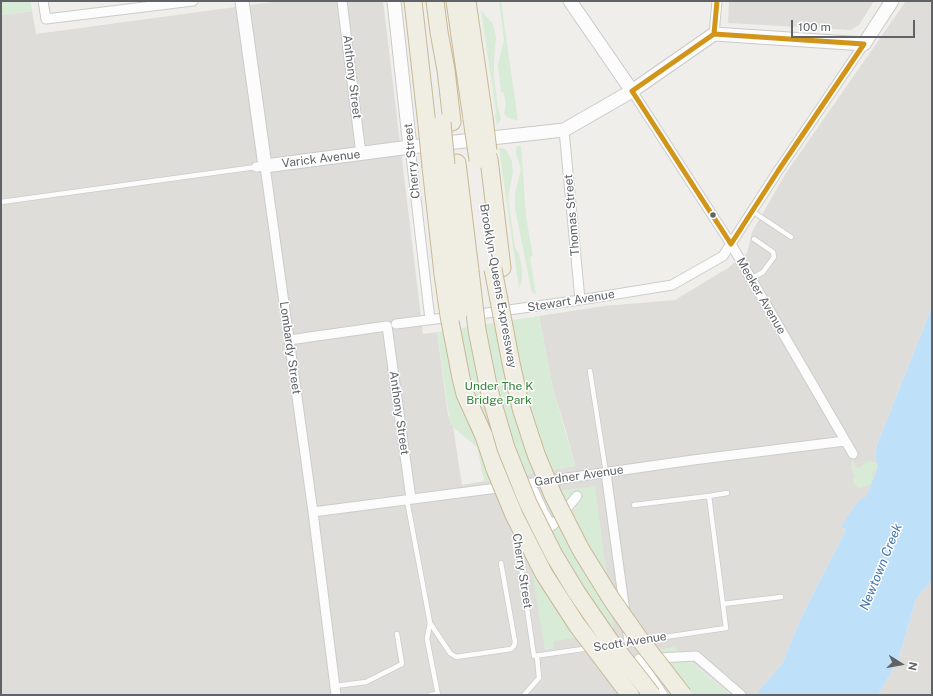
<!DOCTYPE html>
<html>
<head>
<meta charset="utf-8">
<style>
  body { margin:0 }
  #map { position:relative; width:933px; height:696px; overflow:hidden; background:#efeeea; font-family:"Public Sans",sans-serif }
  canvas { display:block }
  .frame { position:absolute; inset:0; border:2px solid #5f6368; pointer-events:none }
  .north { position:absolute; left:881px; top:644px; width:40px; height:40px; -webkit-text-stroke:3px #fff; paint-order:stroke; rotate:101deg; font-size:11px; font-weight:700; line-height:16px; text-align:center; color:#5f6368 }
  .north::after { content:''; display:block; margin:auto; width:14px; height:18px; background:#5f6368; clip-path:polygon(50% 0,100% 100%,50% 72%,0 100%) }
  .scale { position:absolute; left:791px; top:20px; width:124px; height:18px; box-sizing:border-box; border:2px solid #5f6368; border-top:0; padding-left:5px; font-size:12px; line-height:14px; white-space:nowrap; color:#5f6368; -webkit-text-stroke:3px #fff; paint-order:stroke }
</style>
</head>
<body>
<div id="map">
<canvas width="933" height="696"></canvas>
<div class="frame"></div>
<div class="north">N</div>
<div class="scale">100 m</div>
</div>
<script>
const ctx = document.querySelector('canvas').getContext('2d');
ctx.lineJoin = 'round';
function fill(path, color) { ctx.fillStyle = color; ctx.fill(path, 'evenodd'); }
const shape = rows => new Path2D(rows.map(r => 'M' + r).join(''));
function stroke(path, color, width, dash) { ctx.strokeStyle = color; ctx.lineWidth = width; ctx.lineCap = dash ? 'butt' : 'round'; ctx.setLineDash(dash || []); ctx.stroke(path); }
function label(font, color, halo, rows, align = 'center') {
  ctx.font = font + ' "Public Sans",sans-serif'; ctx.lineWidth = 3; ctx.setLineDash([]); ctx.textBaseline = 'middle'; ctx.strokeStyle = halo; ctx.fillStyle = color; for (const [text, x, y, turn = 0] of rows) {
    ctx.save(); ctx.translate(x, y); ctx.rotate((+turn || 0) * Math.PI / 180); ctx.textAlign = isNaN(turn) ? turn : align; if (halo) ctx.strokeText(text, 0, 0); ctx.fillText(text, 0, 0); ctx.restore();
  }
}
fill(shape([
  [280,1,383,1,423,334,437,332,448,415,453,426,462,485,575,466,566,431,553,389,539,316,604,306,675,300,728,268,747,253,752,232,786,173,906,1,932,1,932,307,877,445,875,456,878,467,866,498,858,501,842,528,846,530,802,616,782,664,755,695,732,695,673,647,607,662,627,695,1,695,1,15,32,11,36,34],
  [729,1,874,1,859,25,851,30,728,23],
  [932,580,932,695,878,695,898,660,916,599]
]), '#dfddda');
fill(shape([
  [1,1,31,1,32,11,1,15],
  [499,1,501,1,518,121,506,117,504,113,506,105,504,93,501,92,498,65,504,40],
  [481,10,493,24,496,37,494,59,494,77,498,108,501,119,497,125,495,116,496,112],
  [521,145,526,217,533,256,530,257,536,295,532,292,531,289,515,208,515,194,521,169,516,155,516,147],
  [499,148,504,148,507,151,512,162,513,172,508,197,515,247,519,254,522,268,522,280,519,288],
  [539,316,553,389,575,466,484,481,477,447,454,428,450,423,437,332],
  [852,459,857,468,861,467,866,462,871,461,883,466,880,473,872,472,874,483,858,489,854,484,852,479,855,477,851,467],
  [595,486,614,632,554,641,554,648,545,650,520,496],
  [673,647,706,675,732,695,624,695,607,662]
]), '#d8ebd6');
fill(shape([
  [932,307,932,580,916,599,898,660,878,695,755,695,782,664,802,616,846,530,841,527,858,501,866,497,878,467,875,456,877,445]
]), '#bfe0f9');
const lane = shape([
  [1,202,256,167],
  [752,211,791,237],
  [751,279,763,272,774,257,773,252,754,239],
  [590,371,606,473],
  [407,500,430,623,450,653,456,657,511,649,514,646,515,642,501,563],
  [634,505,709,496],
  [516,533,534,656,590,648],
  [723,604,781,597],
  [430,623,427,639,438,695],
  [645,640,726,628,709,496,727,493],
  [335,686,366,682,402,664,397,634],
  [430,695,437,694],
  [524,695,539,678,537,656]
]);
const street = shape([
  [43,1,46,19,193,1],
  [342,1,361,154],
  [714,34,717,1],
  [632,91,731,244,853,454],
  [564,130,580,300],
  [410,147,430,320],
  [256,167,265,166,313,512,336,695],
  [473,315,580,300,672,285,723,256,778,171,864,44],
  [396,324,452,317],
  [289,340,387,326,411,499],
  [606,473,625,612],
  [518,485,693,460,845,441],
  [534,491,543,511,552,526,577,496],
  [313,512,505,487],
  [627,627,629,642],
  [663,695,639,659,696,656,741,695]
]);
const secondary = shape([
  [242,1,265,166,410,147,564,130,632,91,714,34,864,44,892,1],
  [394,1,410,147],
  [570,1,632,91]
]);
const highway = shape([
  [413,1,427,125],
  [435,1,439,32,446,70,452,122],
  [455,1,472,119],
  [467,1,484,118],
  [489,159,502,268],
  [457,163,470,271],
  [446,165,455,273],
  [431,167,443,274],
  [484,436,495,469]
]);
stroke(lane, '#cbcccc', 6);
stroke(street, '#cbcccc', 11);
stroke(secondary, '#cacacb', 15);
stroke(highway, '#c8b996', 19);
stroke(lane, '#fdfcfc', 4.5);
stroke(street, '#fdfcfc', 9);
stroke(secondary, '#fdfcfc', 13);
stroke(highway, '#f0ede3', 17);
const highwayBridge = shape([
  [484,118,488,151],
  [472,119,478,160],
  [442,123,446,165],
  [427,125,431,167],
  [493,269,511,363,521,408,536,454,553,495,581,550,612,600,638,637,683,695],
  [470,271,477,330,489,390,506,448,528,503,554,555,577,593,610,641,652,695],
  [455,273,459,312],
  [443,274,449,316,461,378,465,394,484,436],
  [495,469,514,515,544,574,577,625,630,695]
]);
stroke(highwayBridge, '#c8b996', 19, []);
stroke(highwayBridge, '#f0ede3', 17);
stroke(shape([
  [714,34,717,1],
  [632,91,714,34,864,44,778,171,731,244],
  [632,91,731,244]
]), '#d1951a', 5);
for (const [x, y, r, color] of [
  [713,215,3.5,"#5f6368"]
]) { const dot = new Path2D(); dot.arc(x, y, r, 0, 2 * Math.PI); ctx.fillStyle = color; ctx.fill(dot); stroke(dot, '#fff', 1.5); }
label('12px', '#5f6368', '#fff', [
  ["Anthony Street",352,77,83],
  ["Varick Avenue",321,159,-7],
  ["Cherry Street",412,161,-96],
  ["Thomas Street",572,215,-95],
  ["Brooklyn-Queens Expressway",498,286,80],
  ["Meeker Avenue",761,296,60],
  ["Stewart Avenue",571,301,-9],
  ["Lombardy Street",290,348,82],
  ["Anthony Street",399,413,82],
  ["Gardner Avenue",579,476,-8],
  ["Cherry Street",522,571,81],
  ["Scott Avenue",630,642,-9]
]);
label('12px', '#348238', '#fff', [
  ["Under The K",499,386],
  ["Bridge Park",499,400]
]);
label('italic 13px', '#4174aa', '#fff', [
  ["Newtown Creek",881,567,-68]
]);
</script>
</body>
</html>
